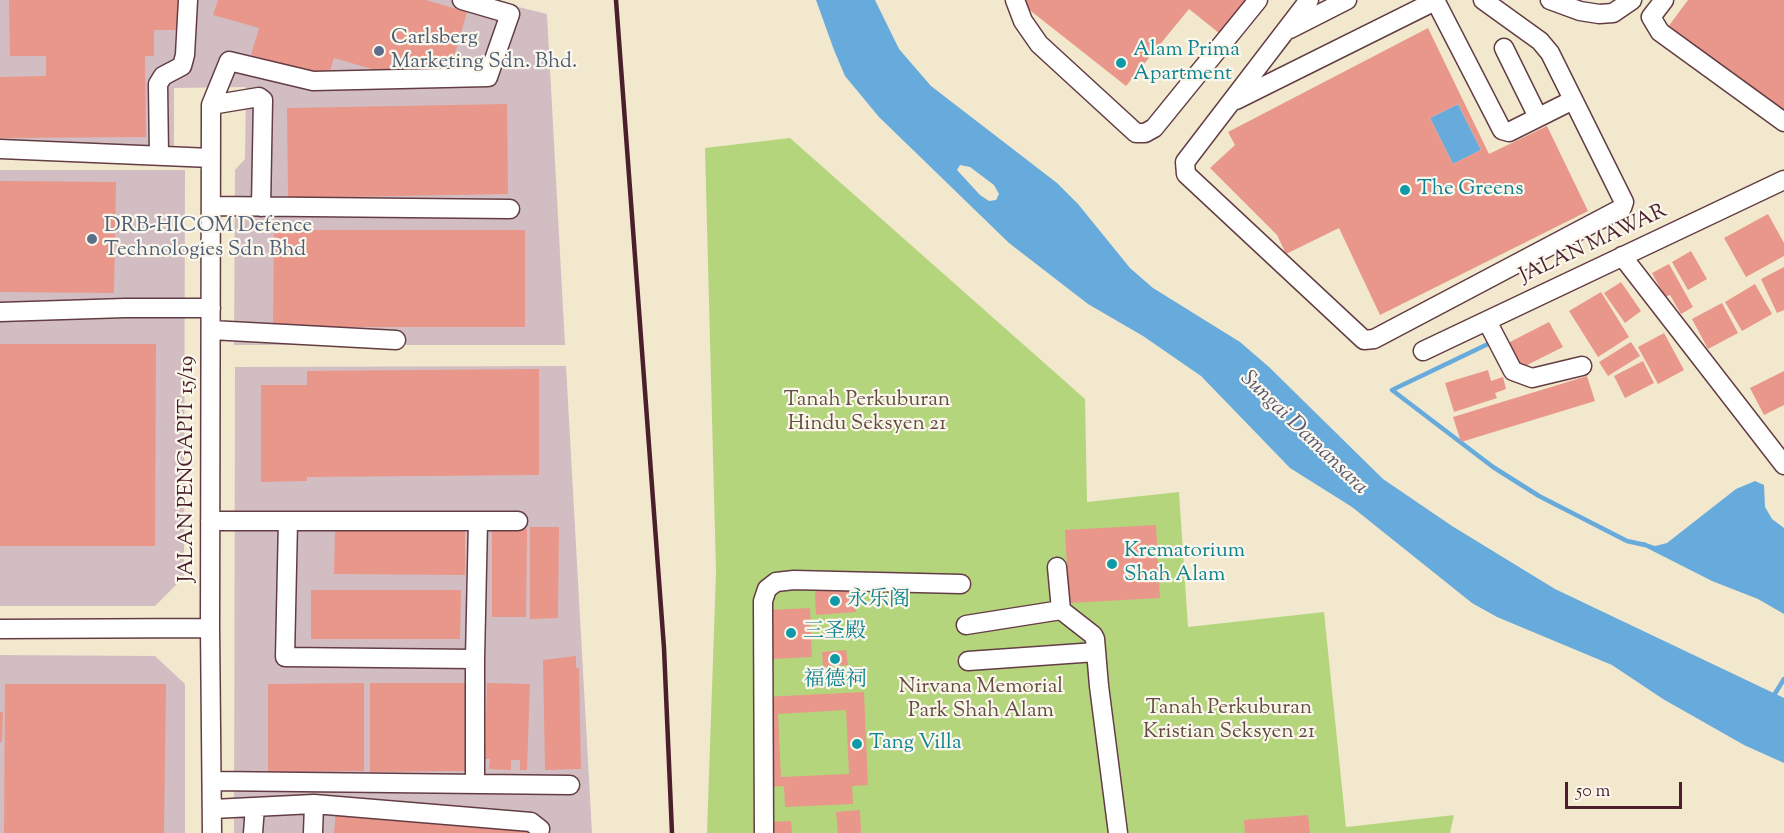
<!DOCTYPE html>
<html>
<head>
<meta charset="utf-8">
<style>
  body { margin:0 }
  #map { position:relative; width:1784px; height:833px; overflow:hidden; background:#f2e8ce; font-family:"Sorts Mill Goudy",serif }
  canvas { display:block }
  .scale { position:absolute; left:1565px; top:782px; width:117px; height:27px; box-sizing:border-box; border:3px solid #4a1f2b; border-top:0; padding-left:8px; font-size:18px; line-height:21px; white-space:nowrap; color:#4a1f2b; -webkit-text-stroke:4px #fbf7ec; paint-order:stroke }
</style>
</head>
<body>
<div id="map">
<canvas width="1784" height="833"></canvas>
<div class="scale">50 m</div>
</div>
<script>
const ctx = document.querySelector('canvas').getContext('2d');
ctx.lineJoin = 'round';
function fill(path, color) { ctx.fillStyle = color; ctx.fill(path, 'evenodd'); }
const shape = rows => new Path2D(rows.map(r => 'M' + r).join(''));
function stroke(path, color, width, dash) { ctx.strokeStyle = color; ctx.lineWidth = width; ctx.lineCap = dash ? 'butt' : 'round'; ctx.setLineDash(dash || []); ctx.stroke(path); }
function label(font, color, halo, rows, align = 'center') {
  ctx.font = font + ' "Sorts Mill Goudy","Noto Serif SC",serif'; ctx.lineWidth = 4.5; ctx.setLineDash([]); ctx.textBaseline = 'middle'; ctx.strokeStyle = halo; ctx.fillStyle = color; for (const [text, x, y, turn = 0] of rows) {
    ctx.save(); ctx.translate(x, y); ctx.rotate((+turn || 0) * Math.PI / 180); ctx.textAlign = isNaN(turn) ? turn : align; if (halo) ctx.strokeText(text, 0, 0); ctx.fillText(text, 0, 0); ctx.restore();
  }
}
fill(shape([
  [0,0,490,0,547,14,565,345,234,345,235,170,245,159,246,87,174,88,174,160,0,159],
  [0,170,185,170,184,577,155,606,0,606],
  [566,366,592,833,234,833,235,367],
  [0,655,155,656,185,684,185,833,0,833]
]), '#d2bec2');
fill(shape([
  [790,138,1085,399,1087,502,1179,492,1188,627,1324,612,1346,827,1454,815,1450,833,707,833,716,572,705,148]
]), '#b5d57d');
fill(shape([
  [816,0,875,0,899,49,931,86,1057,183,1078,204,1130,268,1153,288,1240,342,1269,367,1383,479,1452,526,1555,589,1784,698,1784,763,1744,745,1663,699,1612,665,1497,617,1472,603,1352,507,1290,468,1201,376,1143,336,1088,304,1009,243,879,117,845,76,834,50],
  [960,165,970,167,994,185,999,194,996,200,989,201,980,195,957,170],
  [1458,104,1481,150,1453,164,1430,118],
  [1755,481,1764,485,1765,507,1772,519,1784,528,1784,614,1758,599,1712,581,1641,545,1643,542,1655,546,1667,543,1736,489]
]), '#67aadc');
stroke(shape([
  [1488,344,1392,390,1493,467,1539,496,1627,541,1645,545],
  [1773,697,1784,679]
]), '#67aadc', 4.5);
fill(shape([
  [9,0,178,0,178,30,154,30,154,56,145,56,146,137,0,138,0,77,46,76,46,56,10,56],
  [218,0,426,0,467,12,449,74,394,58,389,74,334,58,328,77,251,55,259,28,213,15],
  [1020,0,1262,0,1229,41,1189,9,1126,86,1022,4],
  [1688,0,1784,0,1784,110,1668,27],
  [1428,28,1489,154,1547,126,1588,211,1380,315,1339,228,1286,254,1277,235,1210,168,1235,145,1228,132],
  [1458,104,1481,150,1453,164,1430,118],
  [507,104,508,194,288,198,287,108],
  [0,181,116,182,114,293,0,292],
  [1768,214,1784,243,1784,256,1746,277,1724,238],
  [274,230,525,230,525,327,273,327],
  [1691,251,1707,279,1688,290,1672,262],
  [1669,264,1693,307,1681,314,1670,295,1665,297,1652,273],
  [1784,267,1784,310,1777,313,1761,279],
  [1621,282,1641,311,1625,323,1604,293],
  [1755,284,1772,314,1742,331,1725,302],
  [1601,292,1629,337,1598,357,1569,311],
  [1722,303,1738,333,1708,349,1692,319],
  [1549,322,1563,347,1519,369,1506,344],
  [1664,333,1684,370,1658,384,1638,347],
  [1631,342,1640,356,1608,376,1599,362],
  [0,344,156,344,155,546,0,546],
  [1643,361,1654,383,1625,398,1614,376],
  [539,369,539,475,307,477,307,481,261,482,261,385,307,385,307,371],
  [1488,370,1491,381,1503,377,1506,389,1495,393,1497,398,1454,412,1445,383],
  [1784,371,1784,405,1764,415,1750,388],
  [1587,376,1595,401,1461,442,1453,417],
  [1156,525,1160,598,1069,603,1065,530],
  [335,527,465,527,465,575,334,574],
  [530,527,559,527,558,618,530,619],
  [492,529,527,529,526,617,492,617],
  [854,587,856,612,816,615,815,590],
  [311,590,461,590,460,639,311,639],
  [810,608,812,657,772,659,769,610],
  [846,650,848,665,823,667,822,652],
  [576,656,576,668,579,668,581,769,545,770,543,660],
  [364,683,364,771,268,772,268,684],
  [370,683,466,683,466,771,370,772],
  [487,683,530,684,527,770,520,770,520,760,511,760,511,770,489,769,490,759,485,759],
  [5,684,166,684,164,833,4,833],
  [864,692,868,785,852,786,853,804,785,807,784,786,768,787,764,697],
  [846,710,849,774,781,777,778,714],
  [0,712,3,712,2,742,0,742],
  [860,810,861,833,838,833,836,812],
  [336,811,534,829,533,833,334,833],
  [1308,815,1310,833,1245,833,1244,820],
  [791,821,792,833,770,833,769,822]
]), '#e8978a');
const minor = shape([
  [1015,0,1023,21,1039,44,1136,133,1145,133,1154,128,1258,0],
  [1309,0,1185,162,1186,174,1364,340,1374,339,1622,208,1624,202,1550,53,1540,41,1483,0],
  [1435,0,1502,130,1509,132,1573,100],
  [1550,0,1580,11,1599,14,1613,13,1632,0],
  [1664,0,1651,17,1660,32,1784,122],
  [1290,29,1347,0],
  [1504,48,1538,117],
  [1236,100,1435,1],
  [211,105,259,97,263,100,261,207],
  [0,149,211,158],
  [159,155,158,84,163,76,182,66,185,55,188,0],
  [211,206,510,209],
  [1622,256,1784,465],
  [0,312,125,308,211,308],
  [1487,321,1513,371,1532,378,1582,366],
  [211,330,396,340],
  [1423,351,1784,180],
  [210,521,518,521],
  [288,521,285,657,475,659,478,521],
  [1057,567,1061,610,1093,635,1095,639,1099,686,1118,833],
  [966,625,1061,610],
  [0,629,210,628],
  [968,661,1096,652],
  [212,781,570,785],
  [475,784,475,659],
  [213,809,314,804,531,822,540,829,539,833],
  [212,833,210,628,211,105,229,61,313,81,488,77,510,14,462,0],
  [253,833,255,807],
  [313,833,314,804],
  [764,833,763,601,767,589,776,582,794,580,961,584]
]);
stroke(minor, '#633d43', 21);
stroke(minor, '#fff', 18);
stroke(shape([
  [616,0,664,648,672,833]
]), '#4a1f2b', 4.5);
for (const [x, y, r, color] of [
  [379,51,6,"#5c6f8a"],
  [1121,63,6,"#0f9aa8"],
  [1405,190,6,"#0f9aa8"],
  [92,239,6,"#5c6f8a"],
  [1112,564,6,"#0f9aa8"],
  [835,601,6,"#0f9aa8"],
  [791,633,6,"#0f9aa8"],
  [835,659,6,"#0f9aa8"],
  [857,744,6,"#0f9aa8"]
]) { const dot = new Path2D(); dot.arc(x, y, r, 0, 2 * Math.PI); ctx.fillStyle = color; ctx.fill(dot); stroke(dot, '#fbf7ec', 2); }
label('21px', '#4e5e75', '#fbf7ec', [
  ["Carlsberg",391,39],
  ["Marketing Sdn. Bhd.",391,63],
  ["DRB-HICOM Defence",104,227],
  ["Technologies Sdn Bhd",104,251]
], 'left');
label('21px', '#0d838f', '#fbf7ec', [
  ["Alam Prima",1133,51],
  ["Apartment",1133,75],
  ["The Greens",1417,190],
  ["Krematorium",1124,552],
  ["Shah Alam",1124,576],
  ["永乐阁",847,601],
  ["三圣殿",803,633],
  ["福德祠",835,681,"center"],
  ["Tang Villa",869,744]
], 'left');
label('21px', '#4a1f2b', '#fbf7ec', [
  ["JALAN MAWAR",1594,245,-25],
  ["JALAN PENGAPIT 15/19",188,469,-90]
]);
label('21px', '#654c40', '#fbf7ec', [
  ["Tanah Perkuburan",867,401],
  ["Hindu Seksyen 21",867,425],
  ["Nirvana Memorial",981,688],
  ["Park Shah Alam",981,712],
  ["Tanah Perkuburan",1229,709],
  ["Kristian Seksyen 21",1229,733]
]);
label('italic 22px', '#565772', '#fbf7ec', [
  ["Sungai Damansara",1303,434,44]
]);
</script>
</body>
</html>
